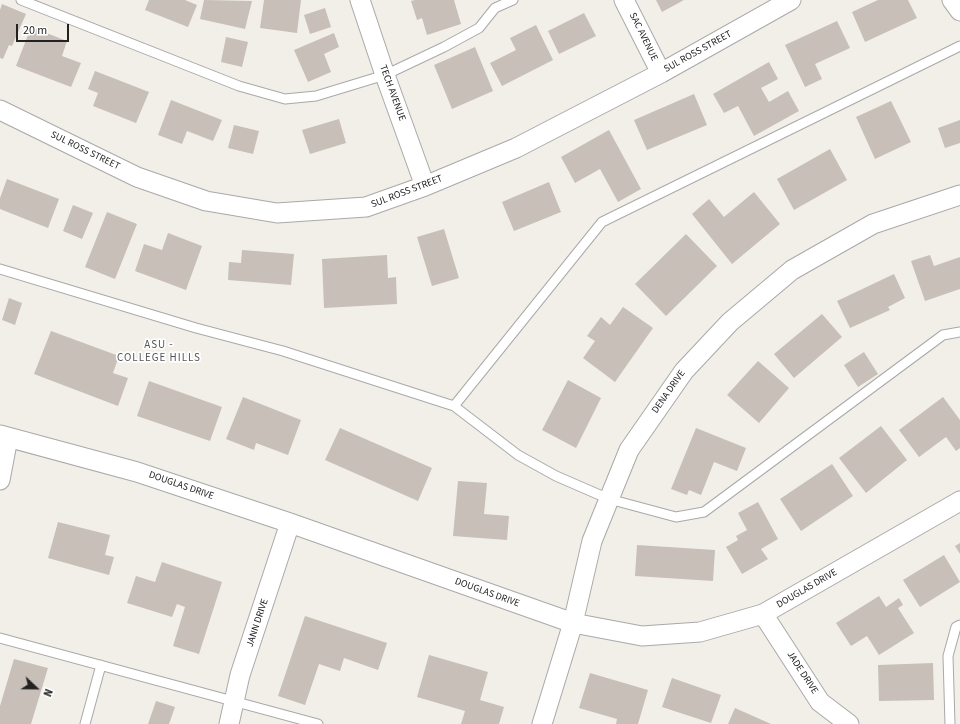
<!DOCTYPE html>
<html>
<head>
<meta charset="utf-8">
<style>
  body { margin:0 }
  #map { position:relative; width:960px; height:724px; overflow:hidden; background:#f2efe9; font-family:"Source Sans 3",sans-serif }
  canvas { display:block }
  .north { position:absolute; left:16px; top:668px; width:40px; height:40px; -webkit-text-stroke:3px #fff; paint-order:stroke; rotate:112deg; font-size:11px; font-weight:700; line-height:16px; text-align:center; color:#222 }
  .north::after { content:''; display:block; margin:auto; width:14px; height:18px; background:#222; clip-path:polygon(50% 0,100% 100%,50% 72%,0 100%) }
  .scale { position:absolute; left:16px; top:24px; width:53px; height:18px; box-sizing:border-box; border:2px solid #222; border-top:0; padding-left:5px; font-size:12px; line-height:14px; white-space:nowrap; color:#222; -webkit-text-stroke:3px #fff; paint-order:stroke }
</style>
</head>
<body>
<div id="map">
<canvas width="960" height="724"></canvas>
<div class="north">N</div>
<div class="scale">20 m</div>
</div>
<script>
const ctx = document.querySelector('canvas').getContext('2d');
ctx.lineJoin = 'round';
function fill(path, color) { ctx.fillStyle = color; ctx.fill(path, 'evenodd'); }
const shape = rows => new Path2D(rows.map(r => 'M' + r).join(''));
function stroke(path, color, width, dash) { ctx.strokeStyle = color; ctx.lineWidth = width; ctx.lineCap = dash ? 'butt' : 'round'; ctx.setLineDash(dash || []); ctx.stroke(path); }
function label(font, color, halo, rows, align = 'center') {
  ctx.font = font + ' "Source Sans 3",sans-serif'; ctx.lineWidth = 3.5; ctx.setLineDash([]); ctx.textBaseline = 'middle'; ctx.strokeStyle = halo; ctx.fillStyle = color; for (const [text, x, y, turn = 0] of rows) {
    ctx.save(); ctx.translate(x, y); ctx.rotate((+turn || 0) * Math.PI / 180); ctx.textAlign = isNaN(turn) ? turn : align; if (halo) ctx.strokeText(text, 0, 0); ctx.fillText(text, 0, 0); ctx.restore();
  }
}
fill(shape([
  [149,0,185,0,197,5,188,27,145,10],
  [204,0,252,1,245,29,200,19],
  [264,0,301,0,297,33,260,28],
  [415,0,454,0,461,24,427,35,422,18,417,20,411,1],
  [656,0,684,0,662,12],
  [878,0,908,0,917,18,865,42,852,12],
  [2,4,26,14,12,46,9,45,3,59,0,58,0,10],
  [325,8,331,27,310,34,304,15],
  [584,13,596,36,559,54,548,31],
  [837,21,850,48,815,64,822,79,805,87,785,45],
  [536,25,553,60,502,86,490,63,516,50,510,38],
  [31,27,67,41,62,56,81,63,71,87,16,66],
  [334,33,339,47,324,54,331,72,308,82,294,50],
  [226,37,248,42,242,67,221,62],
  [475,47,493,91,452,109,434,65],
  [769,62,778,79,761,88,769,102,788,91,799,111,754,136,738,106,724,113,713,94],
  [95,71,149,92,136,123,93,106,98,93,88,89],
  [694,94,707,125,647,150,634,120],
  [171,100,222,120,213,141,187,131,182,144,158,135],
  [891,101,911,142,875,159,856,117],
  [339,119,346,143,310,154,302,130],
  [960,120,960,143,945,148,938,128],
  [234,125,259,131,253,154,228,148],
  [609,130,641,189,618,202,600,169,575,183,561,157],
  [830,149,847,180,794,210,777,179],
  [7,179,59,199,48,228,0,209,0,198],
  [549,182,561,212,514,231,502,202],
  [754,192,780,224,732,264,692,214,709,199,724,217],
  [73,205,93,213,82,239,63,231],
  [107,212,137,224,115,279,85,267],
  [444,229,459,278,432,286,417,237],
  [168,233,202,246,186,290,135,271,144,244,162,250],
  [686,234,717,266,666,316,635,284],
  [242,250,294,254,291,285,228,280,229,262,241,263],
  [387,255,388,278,396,277,397,304,324,308,322,259],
  [930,255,934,266,960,257,960,289,925,301,911,261],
  [894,274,905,298,888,307,890,310,850,328,837,301],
  [9,298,22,303,15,325,2,320],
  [623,307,653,328,615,382,583,358,595,341,587,336,601,317,610,325],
  [822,314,842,337,794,378,774,354],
  [51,331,119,356,113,373,128,378,118,406,34,374],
  [864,352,878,374,858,387,844,365],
  [758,361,789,388,759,423,727,395],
  [568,380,601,398,576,448,542,430],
  [149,381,222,407,210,441,137,416],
  [243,397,301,420,288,455,256,443,254,450,226,439],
  [943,397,960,420,960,448,956,451,946,437,919,457,899,430],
  [881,426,907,460,866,493,839,458],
  [340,428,432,468,418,501,325,460],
  [696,428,746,448,737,471,714,462,701,495,689,490,687,495,671,489],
  [832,464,853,496,801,531,780,499],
  [458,481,487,483,484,514,509,516,507,540,453,536],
  [758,502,778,539,761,549,768,559,742,574,726,547,738,540,736,536,747,530,738,513],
  [58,522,110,535,105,555,114,557,109,575,48,558],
  [960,543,960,554,955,546],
  [637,545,715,550,713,581,635,576],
  [944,555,960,582,920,607,903,580],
  [162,562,222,582,199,654,173,646,185,607,177,604,172,617,127,603,136,576,155,582],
  [879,596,886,607,899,598,903,605,898,608,914,633,879,655,867,636,851,646,836,623],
  [305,616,387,643,378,670,344,658,340,671,319,664,305,705,278,696],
  [429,655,488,672,480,700,504,707,499,724,461,724,465,711,417,697],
  [14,659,48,668,31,724,0,724,0,706],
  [933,663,934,700,879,701,878,665],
  [590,673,648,690,638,724,616,724,617,719,579,708],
  [672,678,721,695,711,723,662,707],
  [156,701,175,707,169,724,148,724],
  [735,708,771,724,728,724]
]), '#c7bfb8');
const service = shape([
  [21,0,239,86,285,99,316,96,385,75,444,47,479,28,495,8,513,0],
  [0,269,196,328,283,351,454,406,518,455,556,476,609,499,676,517,704,512,943,335,960,332],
  [454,406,602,222,960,46],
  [0,638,318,724],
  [85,724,101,665],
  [950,724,948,656,956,627,960,625]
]);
const minor = shape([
  [360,0,385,75,425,186],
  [624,0,661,73],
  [952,0,960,11],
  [0,110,137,177,206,201,277,213,366,207,425,186,516,148,661,73,791,0],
  [0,435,137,472,290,523,573,623,642,636,700,632,763,614,960,501],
  [0,480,8,438],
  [763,614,820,702,849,724],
  [229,724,240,675,290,523],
  [542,724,573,623,592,541,629,450,684,371,730,322,792,270,873,224,960,195]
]);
stroke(service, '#a9a9a9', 11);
stroke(minor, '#a9a9a9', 21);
stroke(service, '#fff', 9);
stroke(minor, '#fff', 19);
label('10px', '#222', '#fff', [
  ["SAC AVENUE",643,37,64],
  ["SUL ROSS STREET",698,52,-29],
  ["TECH AVENUE",392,93,70],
  ["SUL ROSS STREET",85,151,26],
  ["SUL ROSS STREET",407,192,-21],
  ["DENA DRIVE",669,392,-55],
  ["DOUGLAS DRIVE",181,486,19],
  ["DOUGLAS DRIVE",807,589,-30],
  ["DOUGLAS DRIVE",487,593,20],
  ["JANN DRIVE",258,623,-72],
  ["JADE DRIVE",802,673,57]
]);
ctx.letterSpacing = '1px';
label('11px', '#555', '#fff', [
  ["ASU -",159,346],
  ["COLLEGE HILLS",159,359]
]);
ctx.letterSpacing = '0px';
</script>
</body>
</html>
